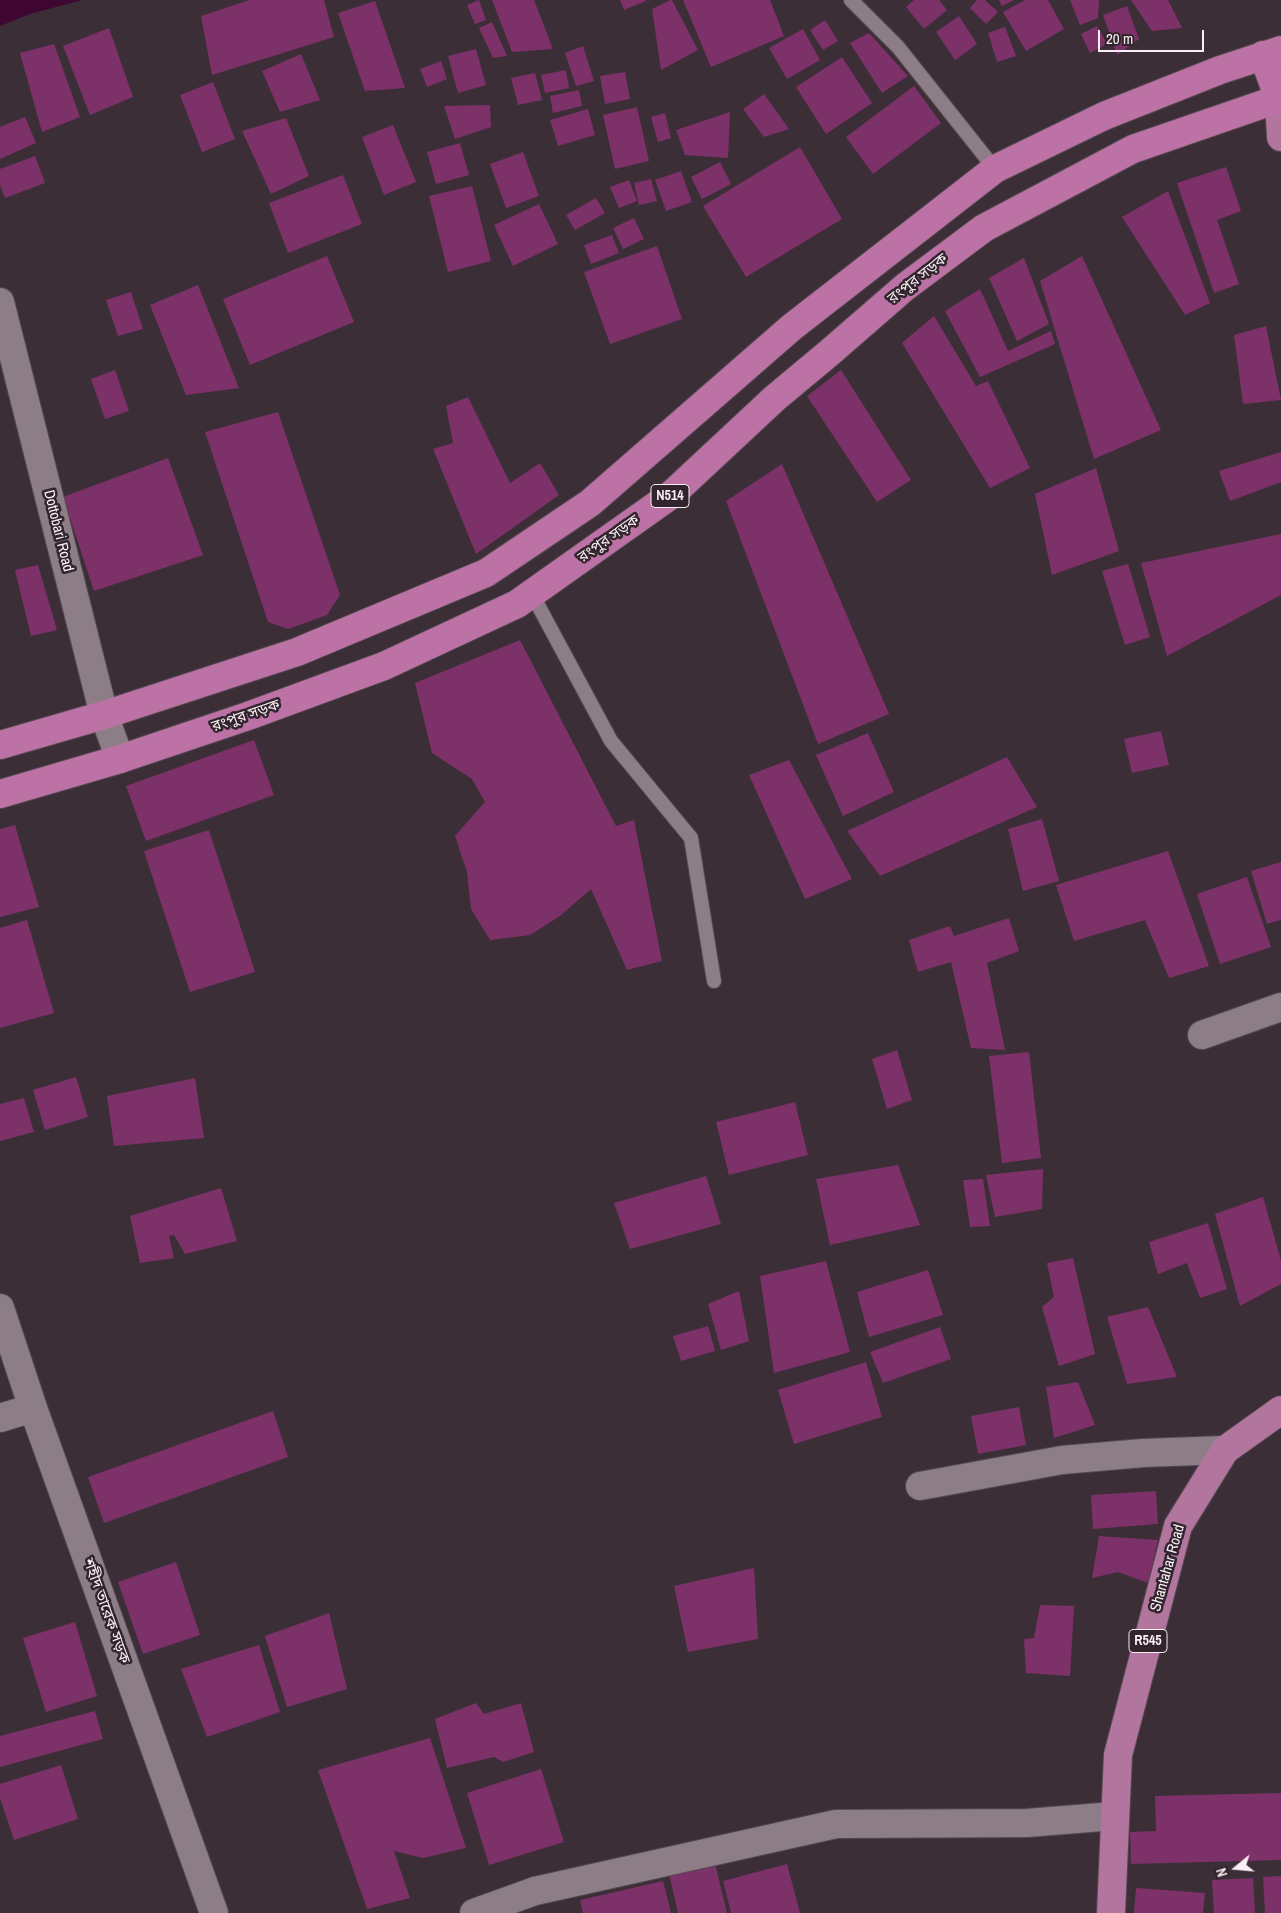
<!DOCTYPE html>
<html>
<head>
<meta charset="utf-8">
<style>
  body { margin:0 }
  #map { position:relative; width:1281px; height:1913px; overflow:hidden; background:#3c2e37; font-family:"Archivo Narrow",sans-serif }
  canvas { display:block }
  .north { position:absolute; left:1211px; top:1843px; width:50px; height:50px; -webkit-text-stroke:4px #32242d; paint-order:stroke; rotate:253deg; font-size:14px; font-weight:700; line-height:20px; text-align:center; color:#f9eff5 }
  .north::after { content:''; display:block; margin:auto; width:18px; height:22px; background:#f9eff5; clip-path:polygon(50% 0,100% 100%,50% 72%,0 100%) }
  .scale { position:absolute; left:1098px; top:30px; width:106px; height:22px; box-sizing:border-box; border:2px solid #f9eff5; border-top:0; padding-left:6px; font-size:15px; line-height:18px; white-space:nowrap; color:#f9eff5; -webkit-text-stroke:4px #32242d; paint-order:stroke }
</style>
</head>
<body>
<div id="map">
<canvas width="1281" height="1913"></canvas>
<div class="north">N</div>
<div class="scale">20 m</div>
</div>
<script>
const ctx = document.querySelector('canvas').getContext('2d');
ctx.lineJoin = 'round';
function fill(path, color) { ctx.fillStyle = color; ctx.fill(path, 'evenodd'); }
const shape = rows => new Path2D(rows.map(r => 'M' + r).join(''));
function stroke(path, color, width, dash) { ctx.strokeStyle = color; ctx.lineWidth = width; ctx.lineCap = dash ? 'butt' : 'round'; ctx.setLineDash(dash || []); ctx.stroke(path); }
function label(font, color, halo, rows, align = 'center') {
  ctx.font = font + ' "Archivo Narrow","Noto Sans Bengali",sans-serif'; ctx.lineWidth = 5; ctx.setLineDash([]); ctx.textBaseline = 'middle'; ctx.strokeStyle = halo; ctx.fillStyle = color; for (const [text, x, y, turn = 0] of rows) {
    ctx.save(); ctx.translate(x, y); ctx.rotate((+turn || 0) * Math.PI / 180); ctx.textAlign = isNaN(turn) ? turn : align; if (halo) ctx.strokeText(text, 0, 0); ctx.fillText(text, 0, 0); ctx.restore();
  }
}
fill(shape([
  [0,0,82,0,30,14,0,26]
]), '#3f0632');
fill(shape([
  [249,0,324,0,334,37,212,75,201,16],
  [479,0,486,20,475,24,467,5],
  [492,0,534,0,553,49,512,52],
  [620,0,645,0,646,1,624,10],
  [670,0,672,0,698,50,661,70,652,9],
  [683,0,770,0,784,36,711,67],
  [914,0,939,0,947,10,924,29,906,7],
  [977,0,985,0,998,12,986,24,970,8],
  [999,0,1014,0,1002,6],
  [1025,0,1048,0,1064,29,1026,51,1003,12],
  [1070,0,1099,0,1098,18,1080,25],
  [1131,0,1168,0,1182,28,1152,31],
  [375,1,405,88,365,91,338,13],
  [1127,6,1139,39,1117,55,1103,15],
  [959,16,977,44,955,60,936,32],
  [825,20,838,41,823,50,810,30],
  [492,22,507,56,493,58,479,28],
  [1097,26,1107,44,1090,53,1081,34],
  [1005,27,1016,56,997,62,988,33],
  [109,28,133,97,90,115,63,46],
  [803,29,820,60,787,79,769,48],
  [869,33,908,76,882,93,850,43],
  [54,44,80,117,42,132,20,53],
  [583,46,594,81,576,86,565,53],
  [476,49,486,85,458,93,448,56],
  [301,54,320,100,280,112,262,71],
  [842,57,872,103,826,134,796,87],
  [441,61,447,79,427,87,420,69],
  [566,70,569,88,545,93,541,75],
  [625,72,630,99,605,104,600,76],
  [535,73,542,100,518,105,511,78],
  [213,82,235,139,202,152,180,95],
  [914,86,941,123,873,174,846,137],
  [579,90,582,106,553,113,550,96],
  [764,94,789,129,764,137,743,109],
  [490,105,491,127,455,139,444,106],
  [637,107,649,161,615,169,603,115],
  [588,109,595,135,558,146,550,120],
  [730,112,728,158,685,155,676,130],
  [665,113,671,138,658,142,651,117],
  [25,117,36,143,0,159,0,127],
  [286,118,309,176,271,194,242,131],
  [393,125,416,182,384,195,362,137],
  [460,143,469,175,436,184,427,152],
  [800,147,842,219,746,277,703,206],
  [523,152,539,196,506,208,490,164],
  [35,156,45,183,5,198,0,185,0,169],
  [720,162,731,184,702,199,691,177],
  [1226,167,1241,211,1217,220,1239,284,1214,293,1177,183],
  [681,171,692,202,666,211,655,180],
  [343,175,362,224,288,253,269,203],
  [651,179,657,201,639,205,634,183],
  [629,180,637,201,619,208,610,187],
  [472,186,491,261,448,272,429,196],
  [1168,191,1210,303,1185,315,1122,217],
  [596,198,605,213,575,230,566,215],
  [539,204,558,244,513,266,494,225],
  [634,218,644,239,623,249,613,228],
  [612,235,619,253,591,264,584,245],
  [657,246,682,319,610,344,584,272],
  [327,256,354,322,250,365,223,299],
  [1082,256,1161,430,1094,459,1040,281],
  [1024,258,1049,324,1017,341,989,278],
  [198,285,239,388,186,395,150,305],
  [980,289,1008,351,1051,331,1055,344,980,377,945,311],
  [131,292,143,329,118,336,106,300],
  [934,316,976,386,988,381,1030,468,990,488,902,343],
  [1266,326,1281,400,1243,404,1234,335],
  [115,370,129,411,105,419,91,379],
  [841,370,911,480,877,502,807,396],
  [468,397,510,483,540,463,559,495,476,554,433,449,453,443,446,406],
  [278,412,340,595,327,615,288,629,268,622,205,432],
  [1281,452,1281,482,1230,501,1219,471],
  [168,458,203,555,94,591,63,497],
  [782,464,889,714,818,744,726,501],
  [1096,468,1119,551,1052,575,1035,494],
  [1281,534,1281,595,1167,656,1141,563],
  [1128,564,1150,637,1125,645,1102,571],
  [38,565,57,630,31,636,15,570],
  [520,640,616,826,634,820,662,961,627,970,591,889,560,916,530,935,490,940,471,909,467,872,455,836,485,802,472,779,432,753,415,683],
  [1161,731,1169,765,1132,773,1124,739],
  [868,733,894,792,843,816,816,755],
  [254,740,274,795,146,841,126,786],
  [1007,757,1037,807,880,876,847,831],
  [789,760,852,879,805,899,749,775],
  [1042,819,1059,881,1023,891,1008,829],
  [15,825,39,907,0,917,0,829],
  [209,830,255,972,190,992,144,851],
  [1168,851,1209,966,1169,978,1145,920,1074,941,1056,885],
  [1281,862,1281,920,1267,924,1251,871],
  [1247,877,1271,947,1220,964,1197,894],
  [1009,918,1019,951,987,963,1005,1050,971,1048,951,962,918,972,909,940,950,926,954,936],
  [27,920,54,1013,0,1028,0,928],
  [897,1050,912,1100,887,1109,872,1059],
  [1029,1052,1041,1158,1002,1163,989,1056],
  [76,1077,88,1117,45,1130,33,1090],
  [195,1078,204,1138,114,1146,107,1096],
  [24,1098,34,1132,0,1141,0,1104],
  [795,1102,808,1155,729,1175,716,1122],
  [898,1165,920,1225,830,1245,816,1179],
  [1043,1169,1042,1209,995,1217,986,1175],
  [706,1176,721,1224,630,1249,614,1203],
  [983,1179,990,1226,970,1227,963,1180],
  [221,1188,237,1241,185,1254,174,1235,169,1236,174,1258,140,1263,130,1216],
  [1263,1197,1281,1260,1281,1284,1240,1306,1215,1214],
  [1208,1223,1227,1289,1200,1298,1187,1263,1158,1274,1149,1242],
  [1073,1258,1095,1354,1059,1366,1042,1307,1054,1297,1047,1263],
  [826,1261,850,1352,774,1373,760,1276],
  [928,1270,943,1315,869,1337,857,1292],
  [739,1291,749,1341,721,1350,708,1304],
  [1148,1307,1177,1377,1127,1384,1107,1317],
  [708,1326,715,1351,681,1361,673,1336],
  [940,1327,951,1359,883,1383,870,1352],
  [866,1362,882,1417,794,1444,778,1390],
  [1078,1382,1095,1425,1054,1438,1046,1387],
  [1019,1407,1026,1445,978,1454,971,1416],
  [273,1411,288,1457,104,1523,88,1477],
  [1156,1491,1158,1524,1093,1529,1091,1495],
  [1099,1536,1158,1540,1148,1583,1118,1572,1092,1578],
  [176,1562,200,1635,143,1654,118,1582],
  [754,1568,758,1639,688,1652,674,1586],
  [1040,1605,1074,1606,1070,1676,1026,1673,1024,1639,1034,1638],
  [329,1613,347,1689,287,1707,265,1636],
  [75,1622,97,1696,46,1712,23,1638],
  [259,1645,280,1712,207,1737,181,1669],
  [476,1703,484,1714,521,1703,534,1752,503,1762,494,1757,447,1768,435,1719],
  [95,1711,103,1739,0,1767,0,1736],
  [430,1738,466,1848,423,1858,394,1851,410,1898,367,1909,318,1770],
  [61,1765,78,1819,14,1840,0,1798,0,1784],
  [541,1769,564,1842,489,1865,467,1793],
  [1281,1793,1281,1860,1131,1864,1130,1832,1156,1831,1155,1796],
  [714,1859,727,1913,678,1913,668,1870],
  [787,1864,800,1913,731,1913,723,1881],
  [1281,1876,1281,1913,1265,1913,1263,1877],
  [1253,1878,1255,1913,1214,1913,1212,1880],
  [663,1881,671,1913,583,1913,580,1900],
  [1136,1888,1205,1893,1203,1913,1134,1913]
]), '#7d3169');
const service = shape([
  [851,0,898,47,995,169],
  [532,594,611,741,691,838,714,981]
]);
const minor = shape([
  [1202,1035,1281,1007],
  [0,1418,33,1408],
  [920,1486,1062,1460,1143,1453,1225,1450],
  [474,1913,535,1891,836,1824,1027,1823,1114,1816]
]);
const tertiary = shape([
  [0,302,104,715,120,759],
  [0,1308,33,1408,214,1913]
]);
const primary = shape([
  [1279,99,1281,137],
  [1111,1913,1118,1755,1178,1526,1225,1450,1281,1410]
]);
const trunk = shape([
  [1263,55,1279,99],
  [0,745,104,715,297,652,486,573,590,503,792,327,995,169,1104,116,1220,70,1281,50],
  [0,794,120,759,248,716,384,666,517,604,671,495,775,398,829,353,905,287,984,228,1133,149,1281,98]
]);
stroke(service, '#564a52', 16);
stroke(minor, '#564a52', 30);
stroke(tertiary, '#564a52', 30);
stroke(primary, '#564a52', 30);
stroke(trunk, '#564a52', 30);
stroke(service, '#8d7d87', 14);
stroke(minor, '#8d7d87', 28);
stroke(tertiary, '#8d7d87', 28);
stroke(primary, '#b1759e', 28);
stroke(trunk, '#bd72a6', 28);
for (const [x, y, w] of [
  [670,496,38],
  [1148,1641,38]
]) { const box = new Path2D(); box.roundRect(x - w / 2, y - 11.5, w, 23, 4); ctx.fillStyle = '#32242d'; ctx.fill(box); stroke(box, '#f9eff5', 1); }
label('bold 14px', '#f9eff5', null, [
  ["N514",670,496],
  ["R545",1148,1641]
]);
label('15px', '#f9eff5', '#32242d', [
  ["রংপুর সড়ক",918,279,-38],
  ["Dottobari Road",58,531,76],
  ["রংপুর সড়ক",609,539,-35],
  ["রংপুর সড়ক",246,716,-19],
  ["Shantahar Road",1168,1568,-74],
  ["শহীদ তারেক সড়ক",106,1611,70]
]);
</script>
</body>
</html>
